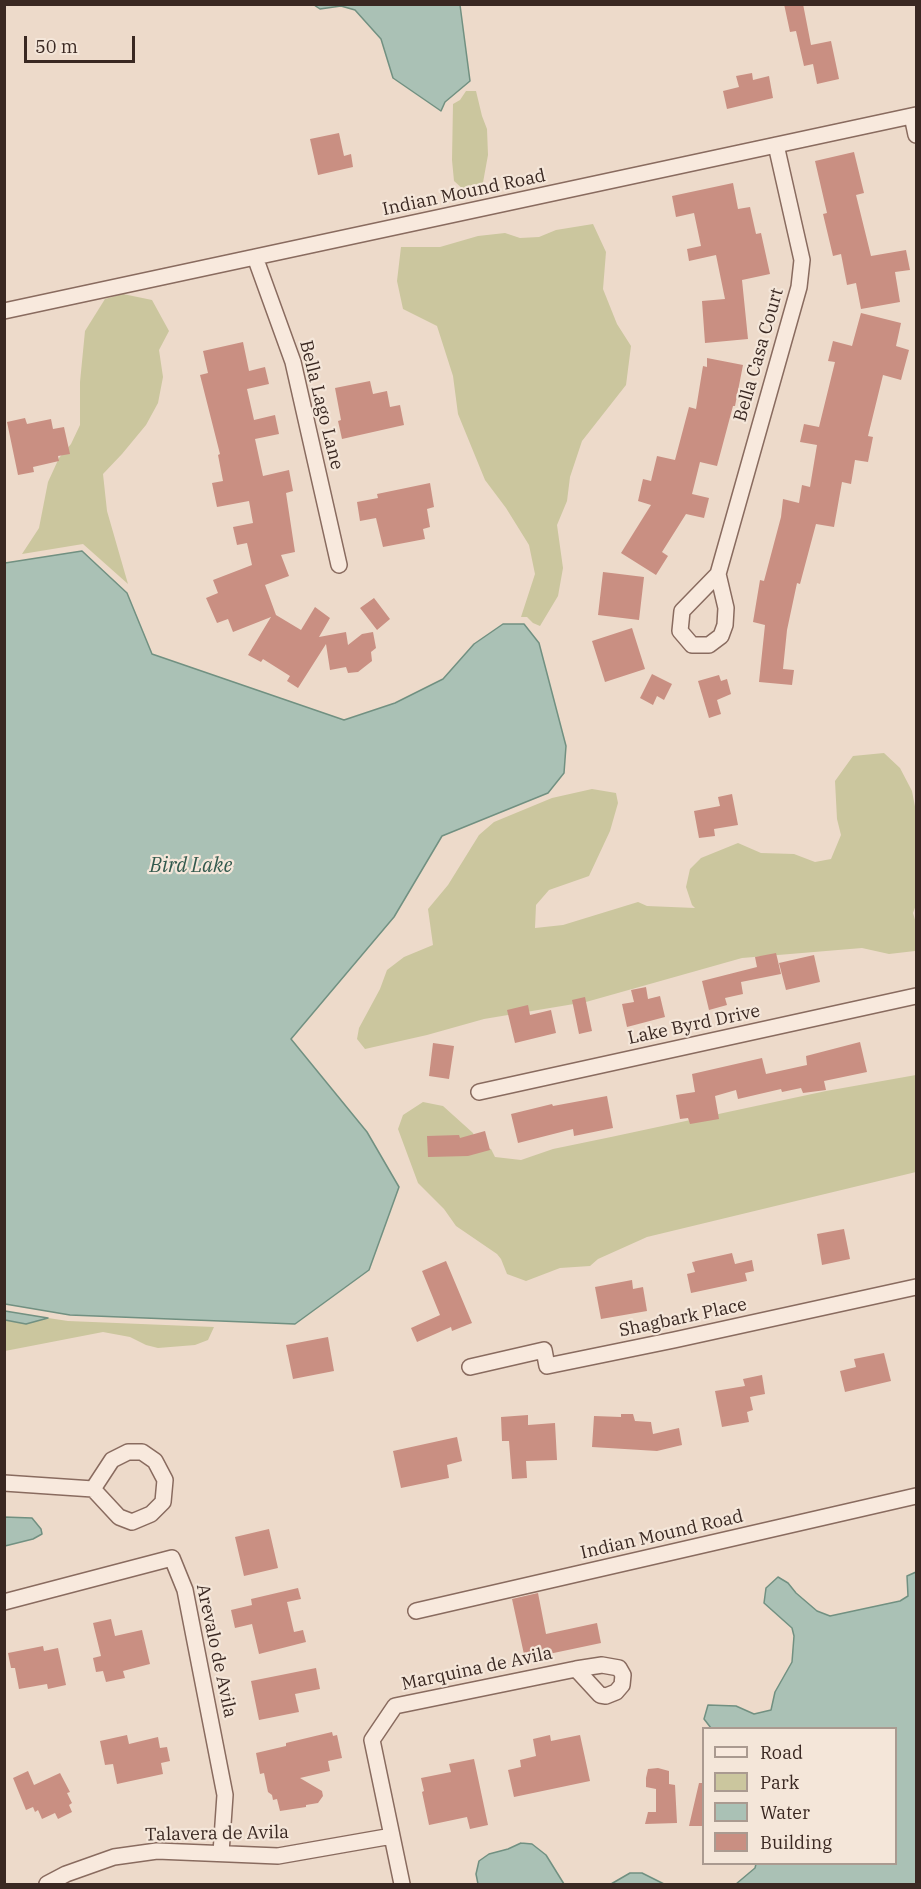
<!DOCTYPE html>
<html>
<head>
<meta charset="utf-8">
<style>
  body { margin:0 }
  #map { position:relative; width:921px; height:1889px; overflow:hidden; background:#eddaca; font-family:"IBM Plex Serif",serif }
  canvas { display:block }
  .frame { position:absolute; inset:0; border:6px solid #3a2822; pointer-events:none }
  .legend { position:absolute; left:702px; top:1727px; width:195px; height:138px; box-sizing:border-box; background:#f4e6d9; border:2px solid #aa9a90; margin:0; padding:8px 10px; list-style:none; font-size:18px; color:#3a2822 }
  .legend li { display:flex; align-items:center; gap:12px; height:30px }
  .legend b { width:30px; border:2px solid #aa9a90 }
  .scale { position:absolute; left:24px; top:36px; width:111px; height:27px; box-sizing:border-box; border:3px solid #3a2822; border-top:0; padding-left:8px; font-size:18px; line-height:21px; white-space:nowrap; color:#3a2822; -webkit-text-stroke:4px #f4e6d9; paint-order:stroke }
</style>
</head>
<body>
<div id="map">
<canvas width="921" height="1889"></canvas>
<div class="frame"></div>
<ul class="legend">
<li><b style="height:8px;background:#f8e9dd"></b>Road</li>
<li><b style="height:16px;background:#cbc69e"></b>Park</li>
<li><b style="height:16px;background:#aac1b5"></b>Water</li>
<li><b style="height:16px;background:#c98f82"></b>Building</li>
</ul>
<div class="scale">50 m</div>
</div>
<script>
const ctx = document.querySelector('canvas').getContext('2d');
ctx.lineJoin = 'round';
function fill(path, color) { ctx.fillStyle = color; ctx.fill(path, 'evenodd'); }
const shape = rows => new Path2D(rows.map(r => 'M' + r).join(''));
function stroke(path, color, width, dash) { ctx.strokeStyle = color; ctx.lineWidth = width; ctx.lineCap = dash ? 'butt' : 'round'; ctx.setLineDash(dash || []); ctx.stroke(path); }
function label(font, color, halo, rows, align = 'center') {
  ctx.font = font + ' "IBM Plex Serif",serif'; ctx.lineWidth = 4.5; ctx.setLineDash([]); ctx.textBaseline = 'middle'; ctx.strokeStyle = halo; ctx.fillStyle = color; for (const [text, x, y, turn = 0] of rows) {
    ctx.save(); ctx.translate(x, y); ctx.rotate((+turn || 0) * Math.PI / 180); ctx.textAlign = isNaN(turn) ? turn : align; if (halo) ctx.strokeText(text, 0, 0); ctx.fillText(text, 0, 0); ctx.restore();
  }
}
fill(shape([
  [466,91,476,91,482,116,487,129,488,155,482,188,470,191,464,190,454,181,452,160,453,104,460,100],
  [593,224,606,252,603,289,617,324,631,346,626,385,582,441,570,477,567,501,557,525,563,568,558,596,540,626,533,623,527,617,521,617,535,574,529,545,506,508,485,480,458,414,453,376,437,326,403,309,397,281,401,247,440,247,478,236,505,233,520,238,539,237,556,230],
  [123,294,152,300,169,331,159,350,163,377,158,403,146,425,122,454,103,474,107,511,128,584,83,544,22,554,39,528,48,482,59,458,71,444,80,425,80,382,85,331,105,299],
  [884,753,900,768,912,791,916,812,916,905,913,913,916,923,916,945,915,951,889,954,862,948,742,958,586,1002,484,1019,427,1035,365,1049,357,1039,359,1028,380,989,387,970,404,957,433,945,428,909,448,885,479,835,494,822,552,798,592,789,616,793,618,803,610,831,589,876,549,890,536,905,535,928,563,925,638,902,647,906,695,908,692,905,686,887,690,869,701,858,738,843,761,853,794,854,815,862,831,859,841,835,837,819,835,781,853,756],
  [916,1075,916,1172,647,1237,598,1259,590,1266,560,1268,526,1281,507,1274,501,1259,497,1254,456,1226,444,1209,418,1183,398,1129,403,1115,423,1102,443,1106,473,1133,478,1146,491,1149,495,1157,521,1160,553,1149,611,1137,826,1091],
  [48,1318,68,1321,214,1327,208,1340,195,1345,158,1348,146,1345,130,1337,103,1332,5,1351,4,1320,26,1324]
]), '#cbc69e');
const water = shape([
  [314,5,460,5,470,81,445,102,441,111,393,78,381,39,355,10,341,6,320,9,314,5],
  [82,551,127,593,152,654,344,720,395,703,443,679,474,644,503,624,524,624,539,643,566,746,564,773,548,793,442,836,394,917,291,1039,367,1132,399,1187,369,1270,295,1324,70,1315,5,1304,5,563,82,551],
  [4,1311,5,1311,48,1318,26,1324,5,1320,4,1311],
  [4,1517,32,1518,41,1529,42,1534,33,1539,5,1546,4,1517],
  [916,1572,916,1884,736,1884,755,1868,756,1864,896,1864,896,1728,711,1728,704,1719,708,1705,736,1706,754,1714,771,1710,775,1692,792,1662,794,1636,792,1628,764,1603,766,1588,778,1577,788,1583,796,1593,817,1611,830,1616,900,1601,908,1596,907,1576,916,1572],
  [521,1843,532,1844,546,1855,564,1884,478,1884,476,1874,479,1861,489,1854,508,1849,521,1843],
  [630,1873,642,1873,664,1884,611,1884,630,1873]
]);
fill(water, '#aac1b5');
stroke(water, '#719081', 1.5);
fill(shape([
  [784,4,803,4,811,45,831,41,839,79,817,84,813,64,804,66,796,31,790,32],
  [752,73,753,80,769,76,773,98,727,109,723,91,739,87,736,76],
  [339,133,344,156,351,154,353,167,318,175,310,139],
  [854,152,864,193,856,195,871,256,906,250,910,270,895,272,900,302,861,309,856,283,847,285,841,254,833,256,823,214,827,213,815,161],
  [733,183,738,209,750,207,756,234,761,233,770,274,742,280,748,339,705,343,702,301,725,299,716,255,689,261,687,249,701,246,694,213,676,217,672,196],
  [861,313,901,323,896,346,909,350,901,380,883,375,868,436,873,437,868,462,855,460,851,484,842,482,834,527,816,524,800,584,797,583,787,630,783,669,794,670,792,685,759,682,765,625,753,622,760,580,764,581,781,517,783,499,799,503,802,485,810,487,817,445,800,442,804,424,819,427,835,362,828,361,833,341,852,346],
  [243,342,249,371,265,367,269,384,247,389,254,420,275,415,279,434,255,439,263,476,289,470,293,491,286,493,295,552,281,555,289,576,265,585,276,615,301,630,315,607,330,618,319,637,346,632,348,645,362,634,373,632,376,648,371,652,372,661,358,672,348,673,346,667,330,670,326,644,298,688,287,681,290,676,263,659,261,662,248,655,271,617,233,632,228,619,217,623,206,598,218,593,213,580,252,565,247,543,237,545,233,527,253,523,249,501,217,507,212,483,223,481,218,455,220,454,200,375,208,373,203,351],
  [707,358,743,365,735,406,733,406,717,466,700,462,692,494,709,498,704,518,686,514,662,552,668,556,656,575,621,553,651,505,638,501,643,479,651,481,657,456,675,460,689,407,696,409,703,366,707,367],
  [370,381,373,394,387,391,390,407,400,405,404,425,342,439,338,421,341,420,335,388],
  [25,418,27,424,51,419,53,429,64,427,70,454,58,456,59,461,33,467,34,472,18,475,7,422],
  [430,483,434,507,427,509,430,527,423,529,425,539,383,547,376,518,360,521,357,502,378,498,377,494],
  [603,572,644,577,639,620,598,615],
  [374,598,390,619,377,630,360,608],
  [632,628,645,669,605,682,592,641],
  [652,674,672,684,664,700,657,696,653,705,640,698],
  [719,675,721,681,727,679,731,694,717,700,721,714,709,718,698,681],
  [732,794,738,825,714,829,715,836,699,838,694,811,720,806,718,797],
  [776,953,781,974,741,982,743,994,725,998,727,1005,709,1010,702,981,757,967,755,957],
  [814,955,820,982,786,990,779,963],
  [646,987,648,999,660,996,665,1017,627,1027,622,1004,634,1002,631,990],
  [585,997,592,1031,579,1034,572,1000],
  [528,1005,530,1015,551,1010,556,1033,515,1043,507,1010],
  [860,1042,867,1072,824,1081,826,1090,803,1093,801,1088,782,1092,781,1089,738,1099,736,1090,715,1096,719,1119,690,1124,688,1118,680,1119,676,1095,695,1092,692,1074,762,1058,766,1074,807,1065,806,1056],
  [433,1043,454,1046,449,1079,429,1076],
  [607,1096,613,1128,574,1136,573,1129,518,1143,511,1114,552,1104,553,1106],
  [485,1131,490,1150,468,1156,428,1157,427,1136,459,1135,460,1138],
  [844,1229,850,1259,822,1265,817,1234],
  [732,1253,735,1264,752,1260,754,1271,745,1273,747,1281,691,1293,687,1274,695,1272,692,1262],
  [446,1261,472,1323,452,1331,451,1327,417,1342,411,1328,440,1315,422,1271],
  [632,1280,633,1289,643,1287,647,1311,601,1319,595,1287],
  [328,1337,334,1371,293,1379,286,1345],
  [884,1353,891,1381,845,1392,840,1371,856,1367,854,1359],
  [762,1375,765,1394,750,1397,753,1410,747,1412,749,1422,722,1427,715,1391,745,1386,743,1379],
  [621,1414,633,1414,635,1421,651,1422,653,1434,679,1428,682,1445,657,1451,592,1447,594,1416,621,1417],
  [528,1415,528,1425,555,1423,557,1460,526,1461,527,1478,512,1479,509,1441,502,1441,501,1417],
  [457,1437,462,1461,447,1465,449,1478,401,1488,393,1451],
  [269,1529,278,1568,244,1576,235,1537],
  [298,1588,301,1599,287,1602,294,1632,303,1630,306,1642,259,1654,252,1624,235,1628,231,1610,252,1605,251,1599],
  [538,1593,546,1634,597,1623,601,1643,525,1659,512,1599],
  [111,1619,115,1636,142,1630,150,1664,123,1671,125,1678,106,1682,103,1671,96,1672,93,1658,101,1656,93,1623],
  [43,1646,44,1651,58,1648,66,1685,48,1689,47,1684,19,1689,15,1668,11,1668,8,1653],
  [316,1668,320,1689,295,1694,299,1712,259,1720,251,1681],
  [332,1732,333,1736,337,1735,342,1758,328,1761,330,1771,300,1778,322,1791,323,1796,318,1803,306,1805,306,1807,280,1811,277,1799,273,1800,272,1795,268,1792,264,1773,260,1774,256,1753,286,1746,286,1743],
  [127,1735,129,1744,158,1737,160,1748,167,1747,170,1761,161,1763,163,1774,117,1784,113,1764,105,1765,100,1741],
  [550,1735,551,1741,580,1735,590,1781,514,1797,508,1770,521,1767,520,1760,536,1756,533,1739],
  [474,1759,488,1825,470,1829,467,1817,429,1825,422,1792,424,1791,421,1778,451,1772,449,1764],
  [658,1768,669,1771,669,1784,675,1785,677,1823,645,1824,648,1812,656,1812,656,1789,646,1787,646,1778,648,1769],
  [28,1771,34,1785,60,1773,70,1792,67,1793,72,1803,69,1805,72,1812,58,1819,55,1813,42,1819,38,1810,35,1812,33,1807,26,1810,13,1778],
  [699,1783,704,1783,704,1826,689,1826]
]), '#c98f82');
const minor = shape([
  [912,116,916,135],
  [255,257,293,362,339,565],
  [4,311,916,115],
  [718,574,726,608,725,625,721,636,709,645,692,645,680,631,682,611,718,574,799,287,802,260,776,145],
  [479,1092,916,996],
  [470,1367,544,1350,547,1366,674,1340,916,1287],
  [4,1483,93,1489,119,1517,132,1522,151,1514,163,1502,165,1480,155,1461,142,1452,128,1452,112,1460,93,1489],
  [4,1602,172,1558,185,1590,225,1795,221,1853],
  [416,1611,916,1496],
  [47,1884,66,1874,114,1857,157,1851,278,1856,392,1836],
  [402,1884,372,1740,395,1706,576,1669,602,1665,619,1668,623,1675,622,1685,616,1692,606,1696,600,1695,576,1669]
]);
stroke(minor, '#896b5f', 18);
stroke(minor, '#f8e9dd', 15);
label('18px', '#3a2822', '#f4e6d9', [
  ["Indian Mound Road",464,193,-12],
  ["Bella Casa Court",759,355,-74],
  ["Bella Lago Lane",321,405,76],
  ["Lake Byrd Drive",694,1025,-12],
  ["Shagbark Place",683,1318,-12],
  ["Indian Mound Road",662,1535,-13],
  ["Arevalo de Avila",216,1651,78],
  ["Marquina de Avila",477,1669,-12],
  ["Talavera de Avila",217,1834,-1]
]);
label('italic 20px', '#32594d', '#f4e6d9', [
  ["Bird Lake",191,866]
]);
</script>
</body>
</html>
